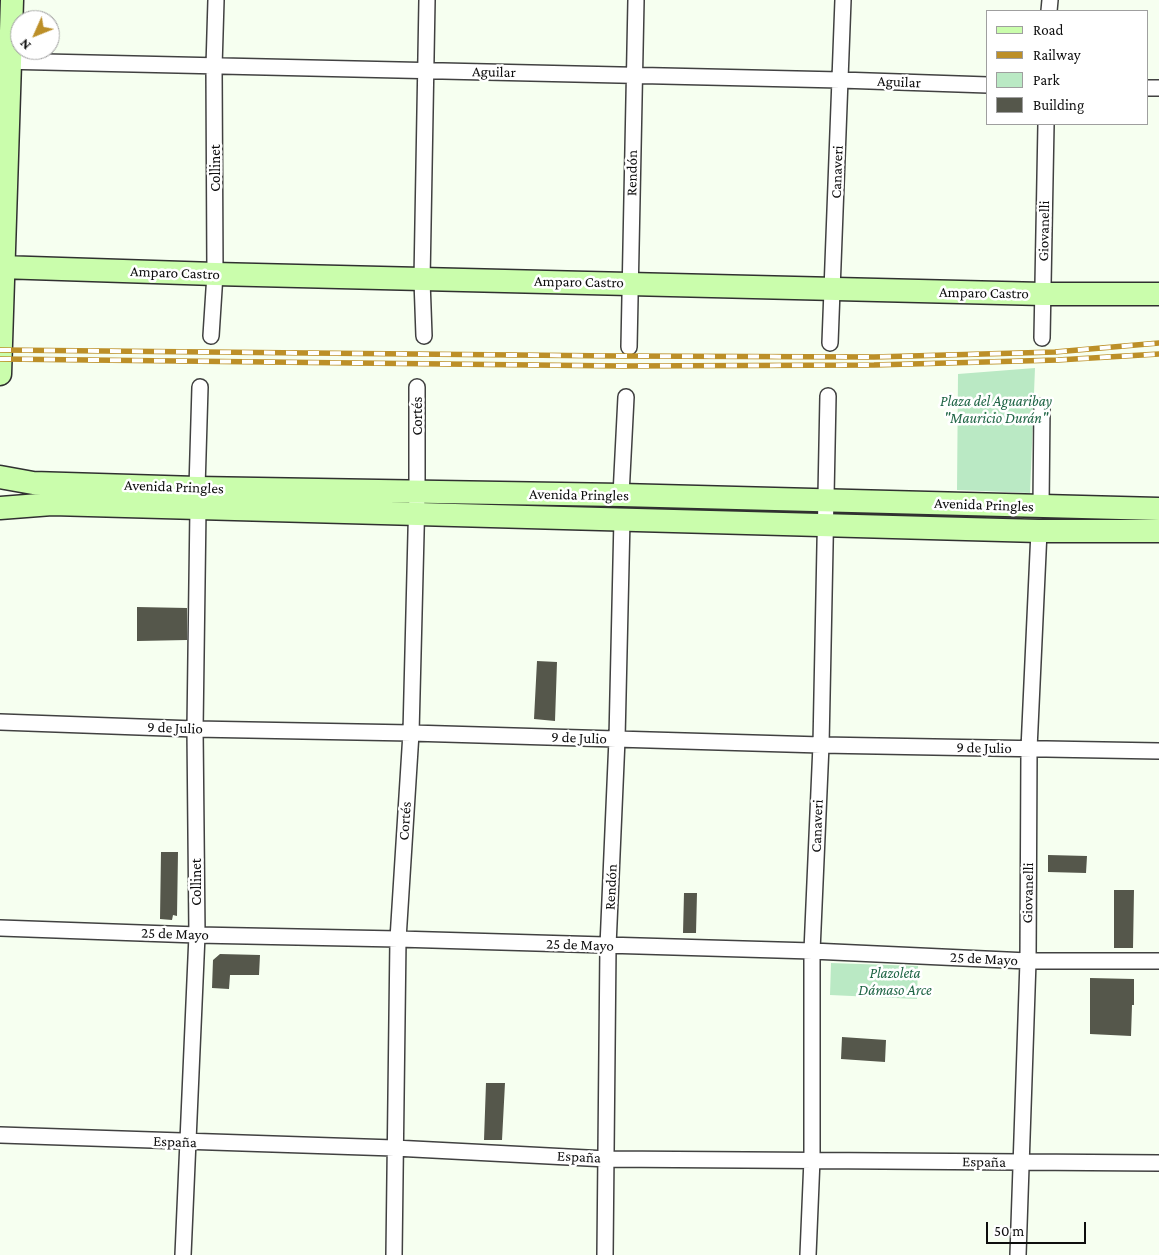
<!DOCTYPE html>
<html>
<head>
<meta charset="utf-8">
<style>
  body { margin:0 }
  #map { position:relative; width:1159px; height:1255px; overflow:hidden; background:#f6fff0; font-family:"Crimson Pro",serif }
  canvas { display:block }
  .legend { position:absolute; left:986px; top:10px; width:162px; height:115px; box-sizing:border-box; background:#fff; border:1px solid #9f9f9f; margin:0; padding:6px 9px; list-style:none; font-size:15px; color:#0e0e0e }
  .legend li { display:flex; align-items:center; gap:10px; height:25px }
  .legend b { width:25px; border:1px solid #9f9f9f }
  .north { position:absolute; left:10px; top:10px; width:50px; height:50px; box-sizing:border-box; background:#fff; border:1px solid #9f9f9f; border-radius:50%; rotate:226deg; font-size:14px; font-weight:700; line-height:20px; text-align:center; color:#0e0e0e }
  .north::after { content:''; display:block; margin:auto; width:18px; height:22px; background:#bc8f28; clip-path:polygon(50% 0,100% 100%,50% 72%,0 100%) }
  .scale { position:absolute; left:986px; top:1222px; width:100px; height:22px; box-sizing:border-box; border:2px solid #0e0e0e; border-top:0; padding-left:6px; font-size:15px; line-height:18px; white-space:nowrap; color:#0e0e0e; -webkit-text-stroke:4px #fff; paint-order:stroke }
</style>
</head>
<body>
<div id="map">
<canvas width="1159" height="1255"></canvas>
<ul class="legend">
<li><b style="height:6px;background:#cafdac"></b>Road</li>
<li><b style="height:6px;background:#bc8f28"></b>Railway</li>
<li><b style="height:14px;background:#bae9c4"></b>Park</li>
<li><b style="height:14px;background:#55574b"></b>Building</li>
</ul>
<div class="north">N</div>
<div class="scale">50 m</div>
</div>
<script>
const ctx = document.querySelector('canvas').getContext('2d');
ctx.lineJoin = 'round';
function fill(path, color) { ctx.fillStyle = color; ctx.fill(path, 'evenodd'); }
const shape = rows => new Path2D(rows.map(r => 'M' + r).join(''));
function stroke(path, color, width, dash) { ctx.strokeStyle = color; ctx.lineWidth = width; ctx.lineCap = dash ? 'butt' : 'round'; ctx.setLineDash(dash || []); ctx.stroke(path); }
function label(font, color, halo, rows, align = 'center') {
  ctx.font = font + ' "Crimson Pro",serif'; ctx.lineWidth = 5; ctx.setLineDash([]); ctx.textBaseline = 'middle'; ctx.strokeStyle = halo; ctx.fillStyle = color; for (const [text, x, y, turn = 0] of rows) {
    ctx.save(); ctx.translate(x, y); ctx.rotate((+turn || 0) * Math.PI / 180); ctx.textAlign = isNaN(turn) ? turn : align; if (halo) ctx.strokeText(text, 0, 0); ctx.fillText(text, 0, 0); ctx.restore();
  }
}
fill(shape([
  [1035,368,1030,493,957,490,958,374],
  [424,500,599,505,599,509,424,504],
  [629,503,803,508,803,513,629,508],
  [836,508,1010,513,1010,518,836,513],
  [831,963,918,966,917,999,830,995]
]), '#bae9c4');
fill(shape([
  [137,607,187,608,187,640,137,641],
  [537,661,557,662,555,721,534,719],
  [161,852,178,852,177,916,173,915,172,920,160,919],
  [1048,855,1087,856,1086,873,1048,872],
  [1114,890,1134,890,1133,948,1114,948],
  [684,893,697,893,696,933,683,933],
  [220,954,260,955,259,975,230,975,229,989,212,988,213,960],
  [1090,978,1134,979,1134,1005,1132,1005,1131,1036,1090,1034],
  [842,1037,886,1040,885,1062,841,1059],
  [486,1083,505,1083,502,1140,484,1140]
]), '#55574b');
const street = shape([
  [1049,11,1050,0],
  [1,61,840,80,988,85],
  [1148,88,1159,88],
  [211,336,215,274,214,67,216,0],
  [424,336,422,280,427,0],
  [1042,338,1046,124],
  [830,343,843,0],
  [629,347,636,0],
  [197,488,200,387],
  [621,495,626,397],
  [1041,506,1042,406],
  [0,722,195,729,411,733,821,745,1159,751],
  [0,928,197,935,398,939,812,951,1028,961,1159,961],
  [0,1135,394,1148,607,1159,1159,1163],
  [183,1255,197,935,195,729,198,508],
  [394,1255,398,939,411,733,417,493,417,387],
  [605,1255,608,946,617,739,622,519],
  [808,1255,812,1159,812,951,821,745,828,396],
  [1018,1255,1028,961,1029,749,1039,531]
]);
const secondary = shape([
  [0,267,215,274,1043,294,1159,294],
  [0,374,12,0],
  [0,477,33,483,197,488,621,495,1159,509],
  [0,508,52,504,1039,531,1159,531]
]);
stroke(street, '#414141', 18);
stroke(secondary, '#303030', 25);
stroke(street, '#fff', 15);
stroke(secondary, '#cafdac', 22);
const rail = shape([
  [0,350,619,356,874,357,1055,352,1159,343],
  [0,359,622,366,874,365,1058,360,1159,354]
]);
stroke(rail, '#bc8f28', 5.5);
stroke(rail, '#fff', 4, [11]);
label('15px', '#0e0e0e', '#fff', [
  ["Aguilar",494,72,1],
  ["Aguilar",899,82,2],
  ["Collinet",215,168,-90],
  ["Canaveri",837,172,-88],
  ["Rendón",632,173,-89],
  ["Giovanelli",1044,231,-89],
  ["Amparo Castro",175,273,2],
  ["Amparo Castro",579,282,1],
  ["Amparo Castro",984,293,1],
  ["Cortés",417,416,-90],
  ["Avenida Pringles",174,487,2],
  ["Avenida Pringles",579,495,1],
  ["Avenida Pringles",984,505,2],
  ["9 de Julio",175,728,2],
  ["9 de Julio",579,738,2],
  ["9 de Julio",984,748,1],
  ["Cortés",405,821,-86],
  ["Canaveri",817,826,-88],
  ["Collinet",196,882,-90],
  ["Rendón",611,887,-87],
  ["Giovanelli",1028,893,-89],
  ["25 de Mayo",175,934,2],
  ["25 de Mayo",580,945,2],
  ["25 de Mayo",984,959,3],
  ["España",175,1142,2],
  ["España",579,1157,3],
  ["España",984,1162,1]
]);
label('italic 15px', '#1f6545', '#fff', [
  ["Plaza del Aguaribay",996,401],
  ["\"Mauricio Durán\"",996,418],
  ["Plazoleta",895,973],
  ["Dámaso Arce",895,990]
]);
</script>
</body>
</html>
